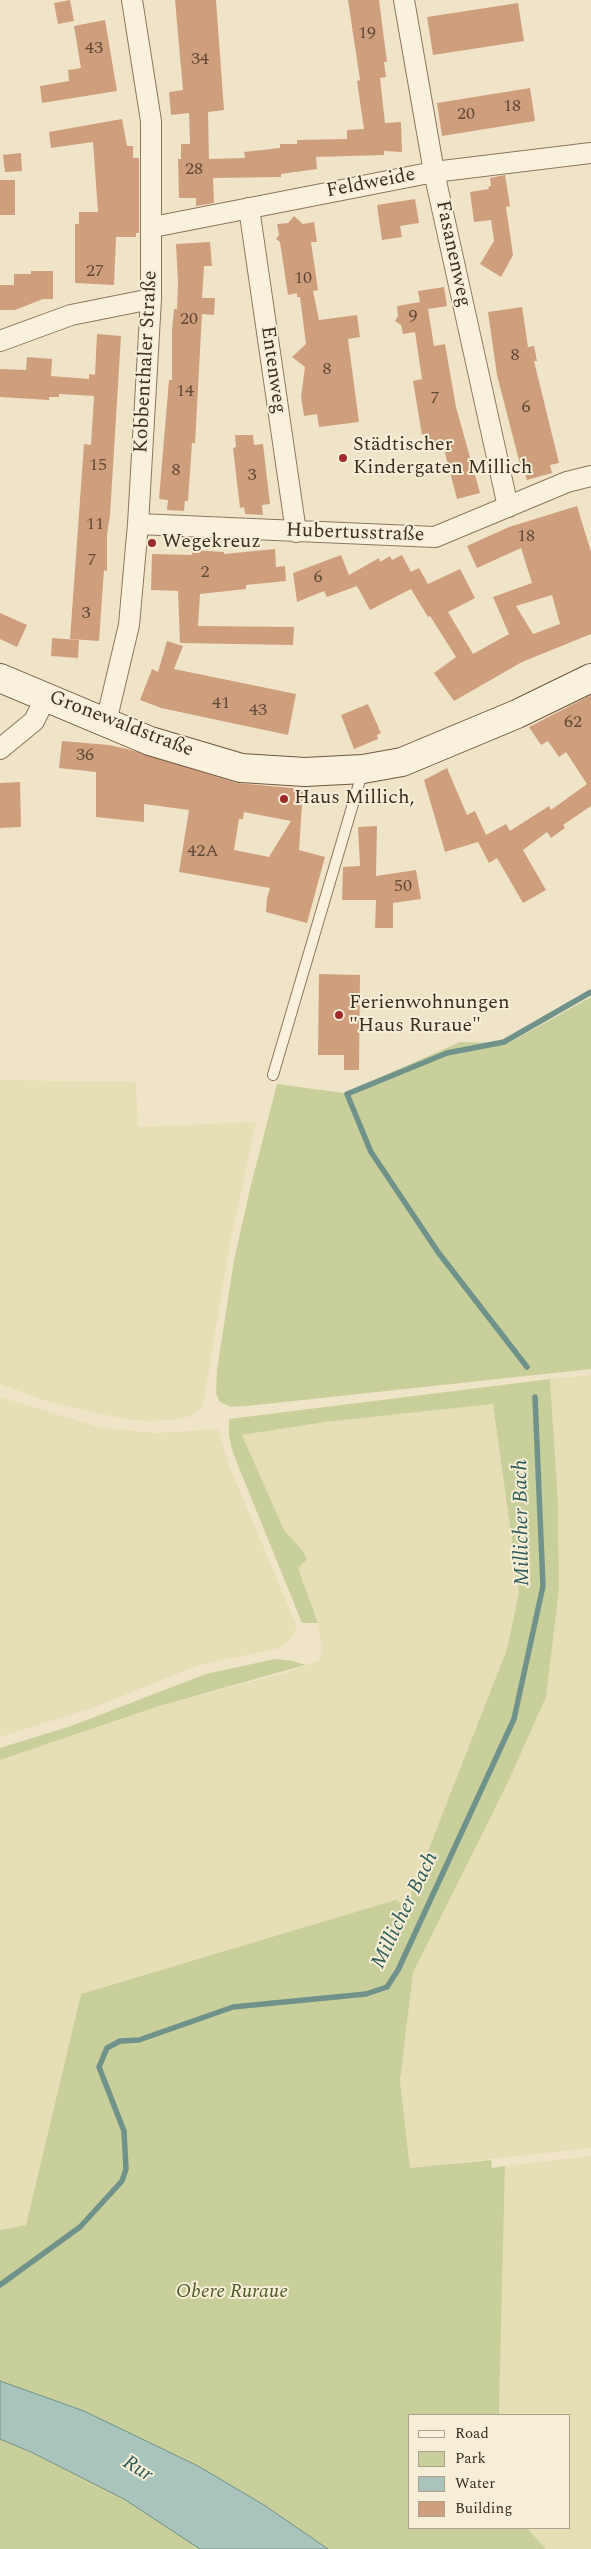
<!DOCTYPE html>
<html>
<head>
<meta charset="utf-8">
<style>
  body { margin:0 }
  #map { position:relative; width:591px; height:2549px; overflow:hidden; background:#f0e4c8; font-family:Spectral,serif }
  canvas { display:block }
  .legend { position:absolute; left:408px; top:2414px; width:162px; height:115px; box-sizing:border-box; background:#f7eed8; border:1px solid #ada18e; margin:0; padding:6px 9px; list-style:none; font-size:15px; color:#3d2e20 }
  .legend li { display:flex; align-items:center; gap:10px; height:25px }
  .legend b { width:25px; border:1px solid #ada18e }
</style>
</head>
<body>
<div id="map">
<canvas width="591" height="2549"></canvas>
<ul class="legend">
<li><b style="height:6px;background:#faf1dc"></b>Road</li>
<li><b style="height:14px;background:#c9cf9b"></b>Park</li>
<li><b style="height:14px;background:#a9c4bc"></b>Water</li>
<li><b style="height:14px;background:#cf9f7d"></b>Building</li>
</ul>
</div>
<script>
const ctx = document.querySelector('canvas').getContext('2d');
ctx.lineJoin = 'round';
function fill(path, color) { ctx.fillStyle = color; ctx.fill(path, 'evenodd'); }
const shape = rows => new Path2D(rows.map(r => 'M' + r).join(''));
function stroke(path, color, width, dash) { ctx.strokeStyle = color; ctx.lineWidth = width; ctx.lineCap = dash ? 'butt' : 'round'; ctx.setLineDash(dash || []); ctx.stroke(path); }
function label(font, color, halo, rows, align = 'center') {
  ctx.font = font + ' Spectral,serif'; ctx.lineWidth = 4; ctx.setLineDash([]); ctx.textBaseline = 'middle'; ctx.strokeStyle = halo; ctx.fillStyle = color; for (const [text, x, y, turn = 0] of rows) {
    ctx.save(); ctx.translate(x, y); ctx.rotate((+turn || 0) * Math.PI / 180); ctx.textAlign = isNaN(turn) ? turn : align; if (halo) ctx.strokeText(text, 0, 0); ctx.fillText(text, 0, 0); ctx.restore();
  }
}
fill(shape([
  [0,1080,136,1082,138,1127,256,1122,230,1243,203,1406,190,1416,180,1419,151,1421,124,1419,46,1401,0,1384],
  [591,1375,591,2148,410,2168,400,2081,413,1973,508,1782,546,1697,559,1590,558,1502,550,1379],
  [0,1397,102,1428,156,1433,218,1429,230,1468,296,1624,295,1633,287,1642,280,1648,199,1665,95,1707,0,1737],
  [493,1404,519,1592,507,1649,406,1907,396,1901,81,1994,26,2225,0,2230,0,1760,156,1707,288,1672,320,1660,322,1648,318,1623,298,1568,303,1551,284,1531,242,1435,325,1422],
  [591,2156,591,2549,546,2549,527,2528,570,2528,570,2415,499,2415,505,2166]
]), '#e6deb5');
fill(shape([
  [591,997,591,1369,247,1406,231,1407,220,1402,216,1394,217,1370,234,1260,250,1189,277,1084,344,1093,460,1042,509,1043],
  [550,1379,558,1502,559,1590,546,1697,508,1782,413,1973,400,2081,410,2168,491,2160,492,2168,505,2166,499,2415,410,2415,410,2528,527,2528,546,2549,0,2549,0,2230,26,2225,81,1994,396,1900,406,1907,507,1649,519,1592,493,1404,325,1422,242,1435,284,1530,303,1551,307,1559,298,1568,318,1623,302,1623,233,1453,229,1436,229,1419],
  [275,1659,293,1661,305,1665,156,1707,0,1760,0,1748,71,1726,206,1674]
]), '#c9cf9b');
const water = shape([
  [0,2381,84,2411,198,2466,264,2505,328,2549,200,2549,124,2499,31,2452,0,2439,0,2381]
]);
fill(water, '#a9c4bc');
stroke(water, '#6f938a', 1);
stroke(shape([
  [527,1367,438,1252,371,1152,347,1094,447,1053,504,1042,591,992],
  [0,2285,80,2227,122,2181,126,2169,124,2131,99,2067,107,2048,120,2041,139,2040,233,2007,366,1994,387,1987,398,1970,514,1719,543,1586,535,1397]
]), '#6f938a', 5.5);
fill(shape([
  [70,0,74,21,58,24,54,3],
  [175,0,216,0,224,110,208,112,209,159,245,158,244,152,280,148,280,144,297,144,297,140,347,139,347,130,364,129,357,81,360,80,348,0,379,0,387,62,384,62,386,77,380,78,385,123,401,122,402,152,384,151,384,155,316,157,317,169,281,174,281,177,213,178,214,203,196,206,196,198,179,198,178,159,181,159,181,144,190,144,189,113,171,115,169,92,183,90],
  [518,3,524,41,433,55,427,17],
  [105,20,117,91,42,103,40,86,69,81,68,70,81,68,74,26],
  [530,88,535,121,442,136,437,103],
  [122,119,127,146,133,146,133,158,139,158,139,233,136,233,136,237,116,237,114,285,75,283,75,224,79,224,79,212,98,212,93,142,51,148,49,132],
  [21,153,22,171,5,172,3,155],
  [505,175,510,206,506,207,513,255,501,277,480,264,494,241,491,220,474,222,470,192,489,189,488,187,491,186,490,178],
  [0,180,15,180,15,215,0,215],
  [415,199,419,223,400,226,402,237,382,240,377,205],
  [294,216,303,224,314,222,317,242,311,242,318,290,313,291,319,320,357,315,360,337,348,339,359,422,319,427,317,414,304,416,301,397,305,367,292,357,306,344,300,297,297,297,297,293,288,295,280,242,276,239,279,235,277,224,288,223],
  [210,242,212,266,204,266,202,298,215,298,214,315,202,314,195,443,192,443,188,501,185,501,184,511,167,510,168,500,159,499,169,380,172,380,172,330,174,309,177,309,178,283,176,244],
  [31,271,53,271,53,299,43,299,15,310,0,310,0,285,14,285,14,274,31,274],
  [444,287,447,306,428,309,434,346,445,344,456,407,480,493,457,499,444,449,430,452,425,434,422,435,413,381,422,379,415,332,403,334,401,325,395,321,398,316,397,306,420,302,418,291],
  [522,307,528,347,534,346,537,361,534,361,559,463,550,465,552,473,527,480,524,471,522,472,497,375,488,312],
  [97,334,121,336,110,515,107,535,107,571,104,570,99,641,70,639,84,444,91,445,94,396,59,394,59,397,49,397,49,400,0,397,0,369,26,370,27,357,52,359,51,376,89,379,89,374,95,375],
  [235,435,253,435,254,445,263,444,270,504,262,505,263,515,245,514,244,507,240,508,233,448,236,447],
  [577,506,591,552,591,634,522,662,454,701,434,673,456,657,430,616,428,617,411,589,370,610,357,586,327,597,324,591,297,602,293,573,341,555,349,575,379,558,380,562,390,556,392,560,402,555,411,572,419,568,428,584,460,569,475,598,448,612,473,654,509,634,493,597,532,583,521,548,477,568,467,546,509,527],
  [552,595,560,624,533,634,516,606],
  [275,549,276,567,285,566,286,581,246,585,246,589,200,594,198,626,294,627,293,645,180,643,178,591,151,590,152,554,192,555,193,550,224,552,224,554],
  [0,613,27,625,17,647,0,639],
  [52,638,79,640,78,658,51,656],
  [167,641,183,646,174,669,296,694,288,735,161,708,140,700,152,669,158,672],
  [591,695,591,806,563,825,565,828,551,838,547,832,523,850,546,890,523,903,497,858,489,863,478,842,445,852,424,780,447,768,467,815,475,811,486,835,506,824,510,831,549,806,551,810,587,784,566,752,559,757,548,741,541,745,529,727],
  [368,704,381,733,377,735,378,739,354,749,341,715],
  [62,741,109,745,131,750,237,783,303,789,299,850,325,857,307,923,266,912,267,898,270,888,179,872,189,810,144,804,144,822,96,817,96,772,59,768],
  [244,812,291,821,269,857,234,850,239,819,243,819],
  [20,782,21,827,0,828,0,783],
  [377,826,376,876,416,870,421,899,393,903,393,928,375,928,376,900,342,900,343,867,360,866,358,827],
  [319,974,360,975,359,1070,344,1070,344,1055,318,1055]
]), '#cf9f7d');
const lane = shape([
  [273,1075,363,770]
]);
const street = shape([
  [404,0,434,172,508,507],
  [249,208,296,532],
  [153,227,434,172,591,153],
  [0,341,71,315,151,299],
  [138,524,435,537,567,482,591,476],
  [106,722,129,625,138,524,151,299,151,121,132,0],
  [0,749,34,721,46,697]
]);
const secondary = shape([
  [0,678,150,741,241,768,305,772,363,769,402,762,517,714,591,678]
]);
stroke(lane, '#8d765c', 12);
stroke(street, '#8d765c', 22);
stroke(secondary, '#6f573f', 30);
stroke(lane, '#faf1dc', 10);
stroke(street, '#faf1dc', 20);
stroke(secondary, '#faf1dc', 28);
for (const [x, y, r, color] of [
  [343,458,5,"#9e2a2b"],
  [152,543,5,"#9e2a2b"],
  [284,799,5,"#9e2a2b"],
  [339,1015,5,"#9e2a2b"]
]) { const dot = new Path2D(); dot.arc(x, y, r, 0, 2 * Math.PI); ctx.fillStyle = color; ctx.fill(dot); stroke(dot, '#f7eed8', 2); }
label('18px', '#624a37', null, [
  ["19",367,34],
  ["43",94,49],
  ["34",200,60],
  ["18",512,107],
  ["20",466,115],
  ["28",194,170],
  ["27",95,272],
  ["10",303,279],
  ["9",413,317],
  ["20",189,320],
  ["8",515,356],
  ["8",327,370],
  ["14",185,392],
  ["7",435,399],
  ["6",526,408],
  ["15",98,466],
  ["8",176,471],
  ["3",252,476],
  ["11",95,525],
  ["18",526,537],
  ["7",92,561],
  ["2",205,573],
  ["6",318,578],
  ["3",86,614],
  ["41",221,704],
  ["43",258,711],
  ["62",573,723],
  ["36",85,756],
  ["42A",203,852],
  ["50",403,887]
]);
label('20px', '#3d2e20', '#f7eed8', [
  ["Feldweide",371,184,-11],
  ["Fasanenweg",452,254,78],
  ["Kobbenthaler Straße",147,362,-87],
  ["Entenweg",272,370,82],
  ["Hubertusstraße",355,534,2],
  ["Gronewaldstraße",121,725,21]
]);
label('20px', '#3d2e20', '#f7eed8', [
  ["Städtischer",353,446],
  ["Kindergaten Millich",353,469],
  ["Wegekreuz",162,543],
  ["Haus Millich,",294,799],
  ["Ferienwohnungen",349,1004],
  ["\"Haus Ruraue\"",349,1027]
], 'left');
label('italic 20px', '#4d5a26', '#f7eed8', [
  ["Obere Ruraue",232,2293]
]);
label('italic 21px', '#2f5d5a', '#f7eed8', [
  ["Millicher Bach",523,1523,-91],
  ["Millicher Bach",406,1911,-64],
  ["Rur",137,2470,32]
]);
</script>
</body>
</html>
